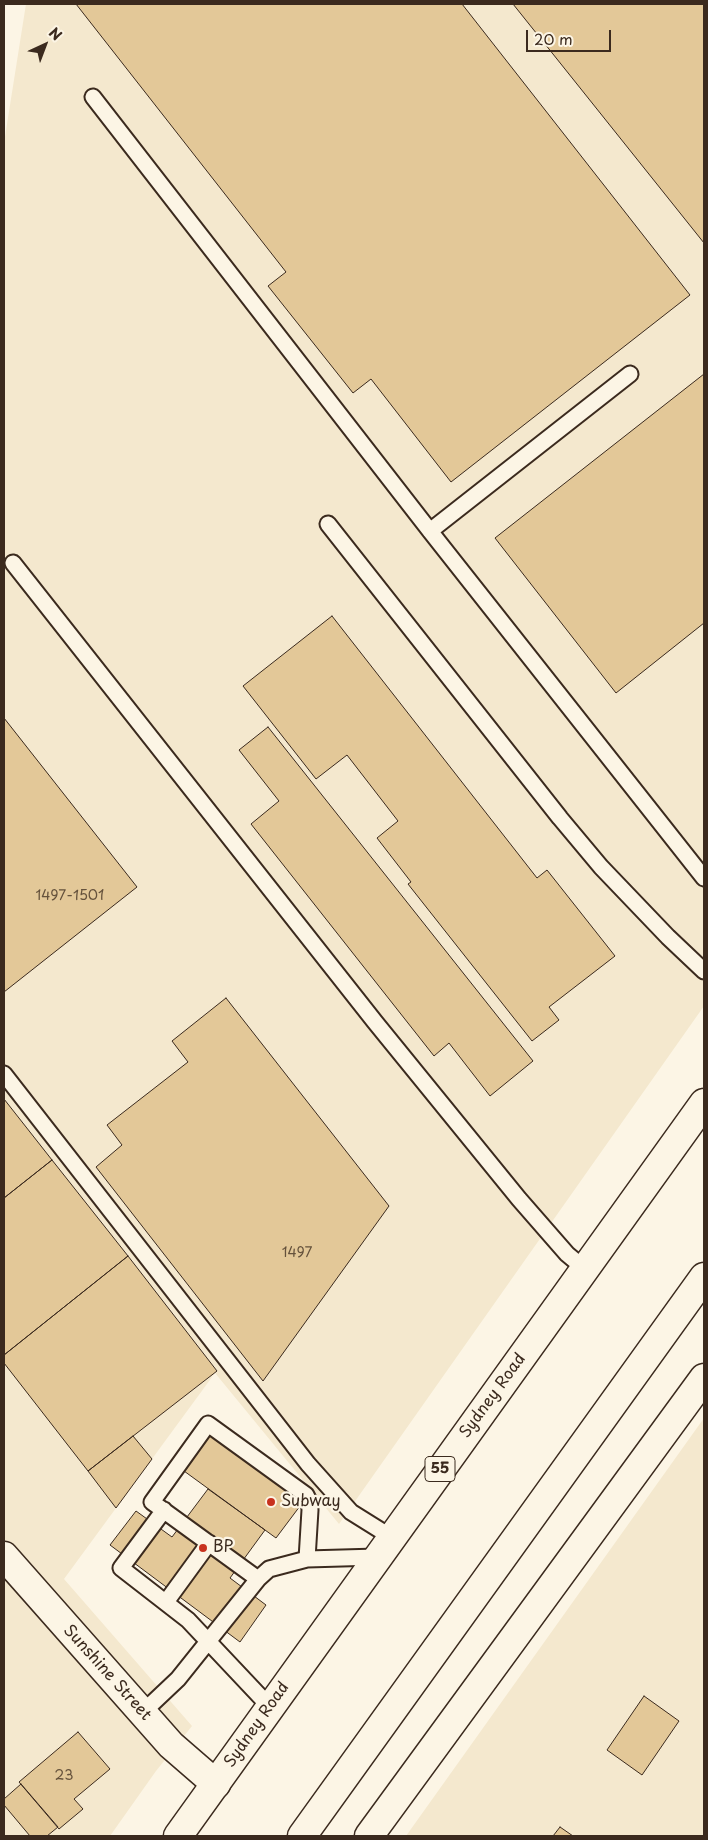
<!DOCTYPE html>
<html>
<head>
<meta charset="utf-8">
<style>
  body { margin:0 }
  #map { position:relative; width:708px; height:1840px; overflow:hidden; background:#fcf5e5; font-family:"Playpen Sans",sans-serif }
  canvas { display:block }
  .frame { position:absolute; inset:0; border:5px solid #3b2a1e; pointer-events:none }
  .north { position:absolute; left:20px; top:20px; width:50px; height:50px; -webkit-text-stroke:4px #fcf5e5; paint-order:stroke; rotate:43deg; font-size:14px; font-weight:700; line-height:20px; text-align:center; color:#3b2a1e }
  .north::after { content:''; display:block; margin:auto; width:18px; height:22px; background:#3b2a1e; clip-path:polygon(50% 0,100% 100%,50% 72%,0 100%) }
  .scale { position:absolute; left:526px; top:30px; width:85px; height:22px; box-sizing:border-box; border:2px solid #3b2a1e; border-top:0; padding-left:6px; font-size:15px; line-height:18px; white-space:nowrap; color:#3b2a1e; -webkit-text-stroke:4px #fcf5e5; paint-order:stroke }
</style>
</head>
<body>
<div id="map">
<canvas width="708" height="1840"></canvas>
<div class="frame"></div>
<div class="north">N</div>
<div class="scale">20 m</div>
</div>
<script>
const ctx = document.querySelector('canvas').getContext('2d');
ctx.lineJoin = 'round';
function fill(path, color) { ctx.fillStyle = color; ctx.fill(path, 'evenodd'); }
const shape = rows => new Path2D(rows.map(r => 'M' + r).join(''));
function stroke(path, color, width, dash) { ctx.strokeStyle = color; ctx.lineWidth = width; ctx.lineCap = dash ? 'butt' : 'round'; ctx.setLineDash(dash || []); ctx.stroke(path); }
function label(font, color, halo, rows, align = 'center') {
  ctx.font = font + ' "Playpen Sans",sans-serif'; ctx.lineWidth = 4.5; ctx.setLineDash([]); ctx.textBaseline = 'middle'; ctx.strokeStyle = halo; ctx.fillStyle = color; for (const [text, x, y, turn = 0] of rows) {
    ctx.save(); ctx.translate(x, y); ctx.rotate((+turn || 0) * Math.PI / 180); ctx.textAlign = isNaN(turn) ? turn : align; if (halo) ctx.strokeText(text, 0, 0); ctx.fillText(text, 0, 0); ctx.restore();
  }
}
fill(shape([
  [26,4,704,4,704,1006,339,1524,215,1373,64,1579,192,1726,156,1771,110,1836,4,1836,4,143],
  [704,1418,704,1836,406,1836]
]), '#f4e8ce');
const building = shape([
  [76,4,462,4,690,295,451,482,371,379,353,393,268,286,286,272,76,4],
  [513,4,704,4,704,243,513,4],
  [704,374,704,623,616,693,495,538,704,374],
  [332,616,537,878,547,870,615,956,549,1007,559,1020,532,1041,408,884,411,882,377,838,398,821,347,755,316,779,243,686,332,616],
  [4,718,137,887,4,992,4,718],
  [268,727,533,1061,490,1096,449,1043,434,1056,251,824,279,801,239,750,268,727],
  [226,998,389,1206,263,1381,96,1167,122,1145,107,1125,188,1062,172,1041,226,998],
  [4,1099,52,1160,4,1198,4,1099],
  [52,1160,128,1256,4,1355,4,1198,52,1160],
  [128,1256,217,1371,88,1471,4,1363,4,1355,128,1256],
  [211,1433,299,1498,300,1506,276,1538,184,1471,211,1433],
  [133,1436,152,1459,116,1508,88,1471,133,1436],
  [208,1489,265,1530,230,1578,266,1605,240,1642,110,1545,136,1511,172,1537,208,1489],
  [644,1696,679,1721,642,1775,607,1750,644,1696],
  [78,1732,110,1769,74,1799,83,1809,59,1829,19,1782,78,1732],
  [21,1784,58,1827,47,1836,30,1836,4,1805,4,1799,21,1784],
  [560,1827,573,1836,553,1836,560,1827]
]);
fill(building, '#e3c898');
stroke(building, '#3b2a1e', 1);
const lane = shape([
  [93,97,430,531,704,878],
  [328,524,560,818,601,867,668,937,704,971],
  [430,531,630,374],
  [13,563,375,1022,519,1199,567,1254,585,1269],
  [4,1074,308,1464,351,1512,391,1537],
  [164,1510,121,1568,188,1620,270,1707],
  [258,1579,152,1502,208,1424,306,1495,309,1501,310,1510,307,1559],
  [166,1602,209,1543],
  [142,1713,178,1679,258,1579,269,1569,307,1559,377,1557]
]);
const street = shape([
  [4,1556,171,1745,216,1784],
  [369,1836,704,1378]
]);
const highway = shape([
  [178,1836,704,1103],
  [302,1836,704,1277]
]);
stroke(lane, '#3b2a1e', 19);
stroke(street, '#3b2a1e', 31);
stroke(highway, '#3b2a1e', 31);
stroke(lane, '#fcf5e5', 15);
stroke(street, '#fcf5e5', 28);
stroke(highway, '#fcf5e5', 28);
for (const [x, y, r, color] of [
  [271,1502,5,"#c8321e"],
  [203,1548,5,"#c8321e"]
]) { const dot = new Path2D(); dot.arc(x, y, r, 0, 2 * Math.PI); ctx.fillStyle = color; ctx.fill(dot); stroke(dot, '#fcf5e5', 2); }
label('14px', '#65523c', null, [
  ["1497-1501",70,896],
  ["1497",297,1253],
  ["23",64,1776]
]);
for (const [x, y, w] of [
  [440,1469,30]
]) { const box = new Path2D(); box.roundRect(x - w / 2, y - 12.5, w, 25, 4); ctx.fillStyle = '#fcf5e5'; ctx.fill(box); stroke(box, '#3b2a1e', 1); }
label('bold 15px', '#3b2a1e', null, [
  ["55",440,1469]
]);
label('16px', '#3b2a1e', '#fcf5e5', [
  ["Sydney Road",493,1396,-54],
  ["Sunshine Street",107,1673,48],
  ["Sydney Road",257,1725,-55]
]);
label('16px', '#3b2a1e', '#fcf5e5', [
  ["Subway",281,1502],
  ["BP",213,1548]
], 'left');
</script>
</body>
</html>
